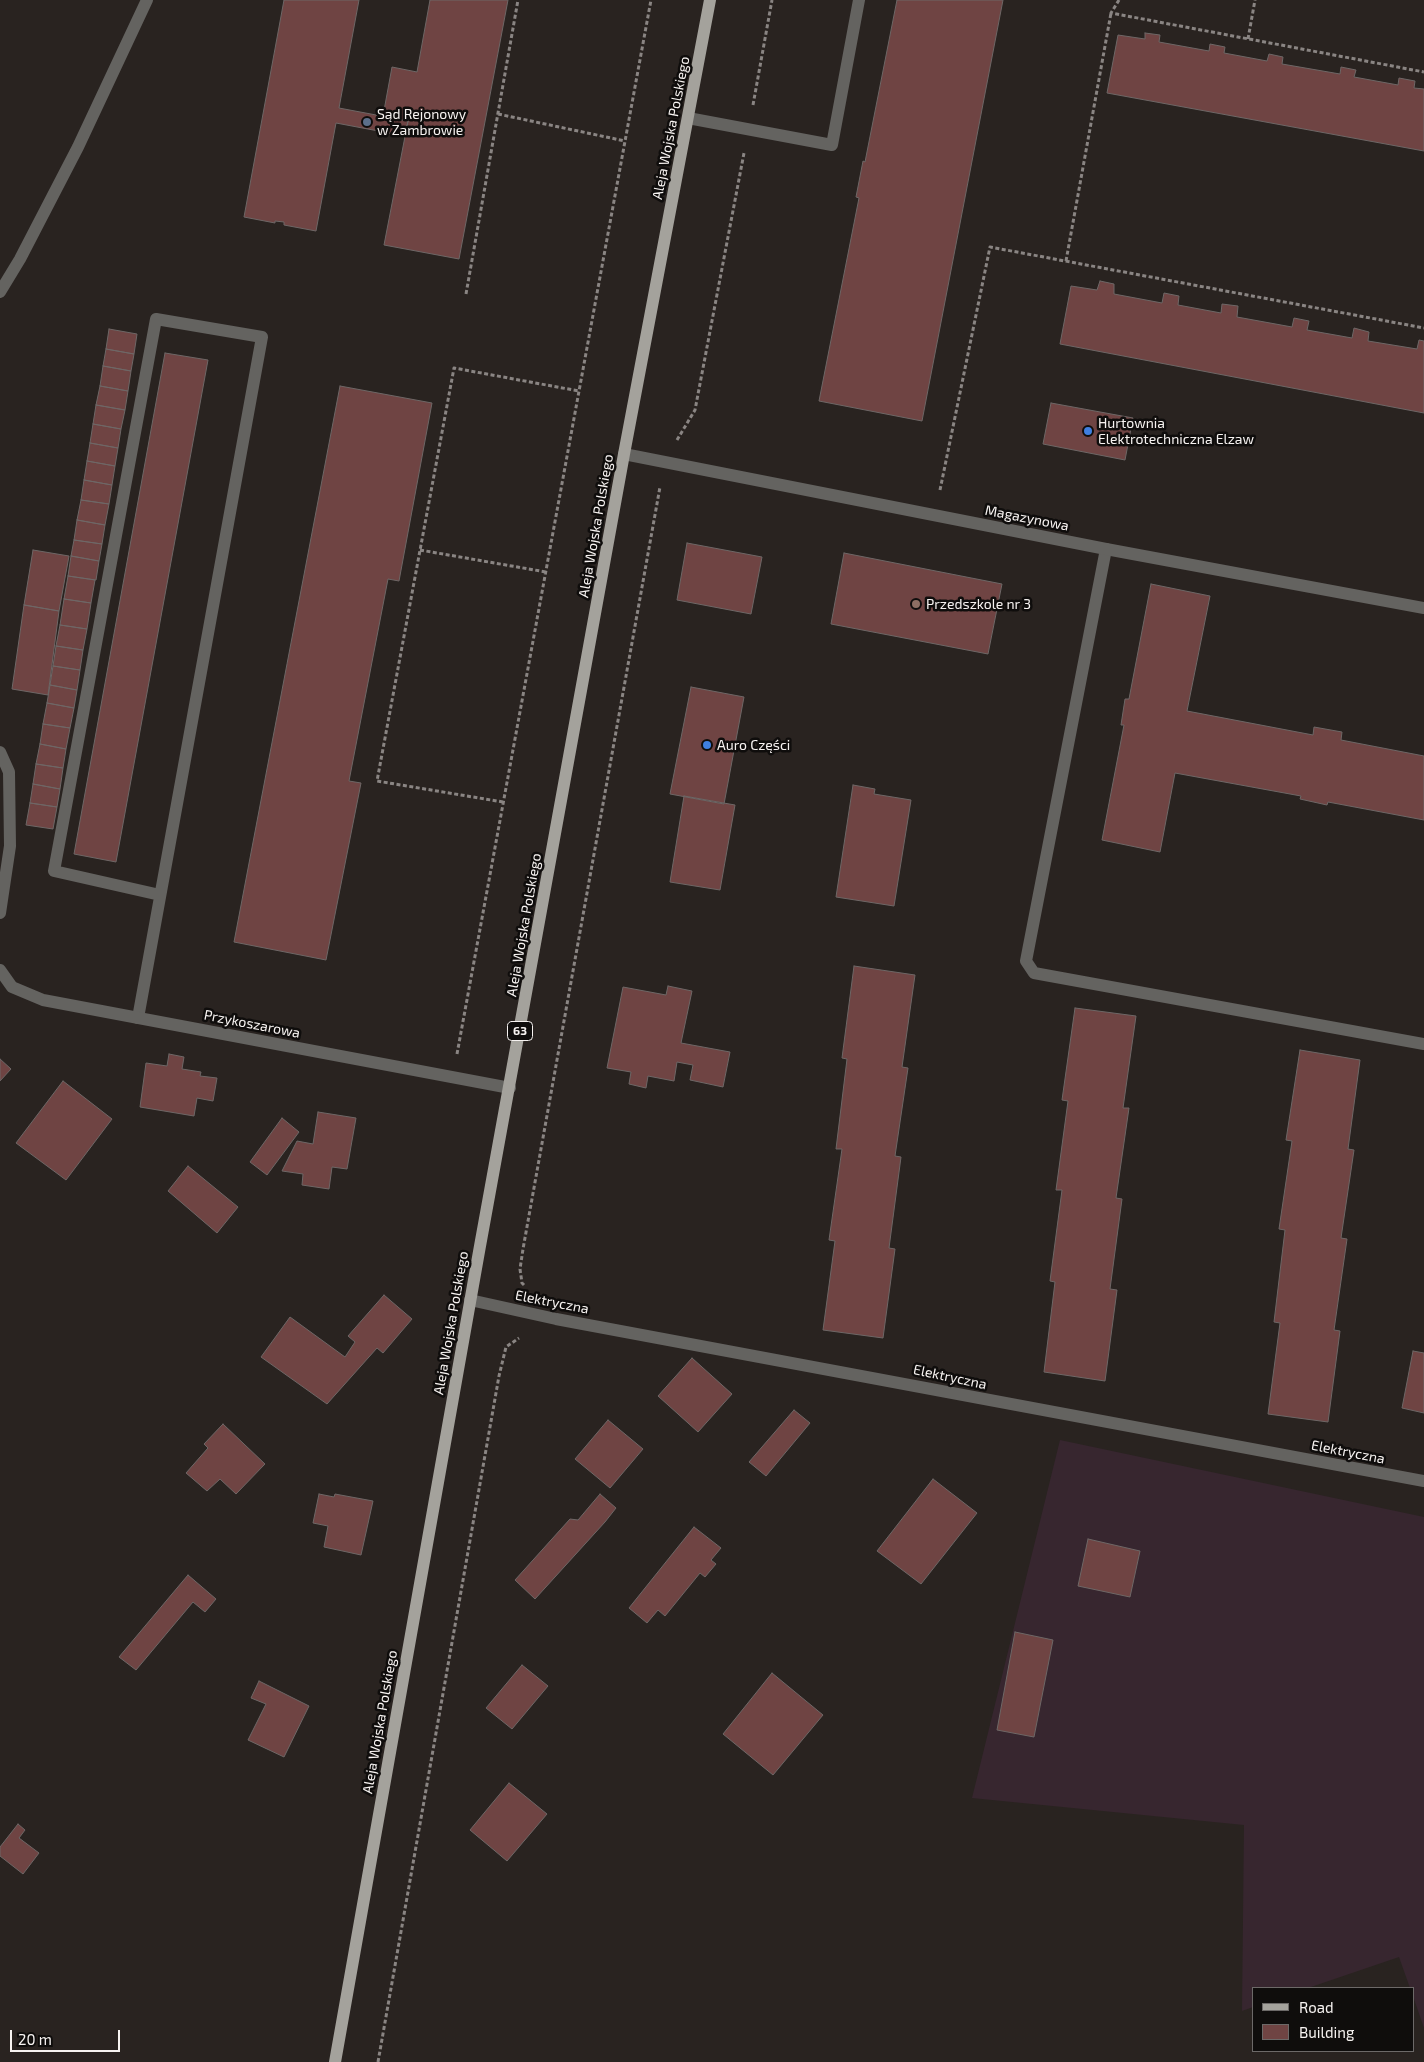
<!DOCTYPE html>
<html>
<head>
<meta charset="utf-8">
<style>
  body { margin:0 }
  #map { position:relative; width:1424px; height:2062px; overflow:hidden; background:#292320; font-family:"Exo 2",sans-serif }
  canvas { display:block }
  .legend { position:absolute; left:1252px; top:1987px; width:162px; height:65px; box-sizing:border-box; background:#0f0d0c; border:1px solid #6c6968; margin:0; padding:6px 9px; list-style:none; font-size:15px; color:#f7f3f1 }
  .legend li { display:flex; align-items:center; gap:10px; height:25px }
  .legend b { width:25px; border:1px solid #6c6968 }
  .scale { position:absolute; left:10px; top:2030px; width:110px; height:22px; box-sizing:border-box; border:2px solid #f7f3f1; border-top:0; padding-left:6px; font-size:15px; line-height:18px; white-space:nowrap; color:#f7f3f1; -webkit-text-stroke:4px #0f0d0c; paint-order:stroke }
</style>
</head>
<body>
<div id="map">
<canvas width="1424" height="2062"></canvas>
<ul class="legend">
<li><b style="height:6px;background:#a4a29c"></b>Road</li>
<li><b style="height:14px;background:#6f4443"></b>Building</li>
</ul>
<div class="scale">20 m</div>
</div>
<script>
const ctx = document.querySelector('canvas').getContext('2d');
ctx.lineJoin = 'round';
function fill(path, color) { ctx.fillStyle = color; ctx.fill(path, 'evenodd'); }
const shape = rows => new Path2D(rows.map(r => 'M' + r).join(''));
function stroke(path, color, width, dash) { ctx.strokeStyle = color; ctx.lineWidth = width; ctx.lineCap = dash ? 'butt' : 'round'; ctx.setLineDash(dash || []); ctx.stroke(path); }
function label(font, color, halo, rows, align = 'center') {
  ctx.font = font + ' "Exo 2",sans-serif'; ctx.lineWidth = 5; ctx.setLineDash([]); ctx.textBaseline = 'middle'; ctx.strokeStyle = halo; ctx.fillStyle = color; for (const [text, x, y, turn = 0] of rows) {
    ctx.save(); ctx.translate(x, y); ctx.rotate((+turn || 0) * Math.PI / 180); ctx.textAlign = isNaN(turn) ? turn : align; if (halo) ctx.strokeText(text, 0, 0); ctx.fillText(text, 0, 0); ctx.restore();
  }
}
fill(shape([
  [1060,1440,1424,1517,1424,2028,1413,1996,1413,1988,1410,1988,1399,1957,1308,1988,1253,1988,1253,2007,1242,2011,1244,1825,972,1798]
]), '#37262f');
const building = shape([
  [284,0,359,0,339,108,408,121,405,136,336,123,316,231,284,225,284,222,275,221,275,223,244,217,284,0],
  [430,0,508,0,459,259,384,245,408,121,383,116,392,67,417,72,430,0],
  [897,0,1003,0,922,421,819,401,859,198,856,197,863,161,865,162,897,0],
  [1145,33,1160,35,1159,42,1209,51,1210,44,1225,47,1224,53,1267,61,1269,54,1283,57,1282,64,1340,74,1341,67,1356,70,1354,77,1398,85,1399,78,1415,81,1414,88,1424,89,1424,151,1107,93,1118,35,1145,39,1145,33],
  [1100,281,1114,284,1114,294,1162,303,1164,293,1179,296,1178,305,1221,313,1222,304,1238,306,1237,317,1292,327,1294,318,1309,321,1307,330,1352,338,1354,328,1369,332,1368,341,1417,349,1419,340,1424,341,1424,413,1060,344,1071,286,1097,290,1100,281],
  [109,329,137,334,134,354,106,349,109,329],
  [106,349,134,354,131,371,103,366,106,349],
  [165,353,208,360,116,862,74,854,165,353],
  [103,366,131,371,128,391,100,386,103,366],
  [100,386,128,391,125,410,96,405,100,386],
  [340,386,432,403,399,581,388,579,349,781,361,783,326,960,234,942,340,386],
  [1051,403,1133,418,1125,460,1043,444,1051,403],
  [96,405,125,410,121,429,93,424,96,405],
  [93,424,121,429,118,448,90,443,93,424],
  [90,443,118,448,115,466,87,461,90,443],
  [87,461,115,466,112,485,84,480,87,461],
  [84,480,112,485,109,504,81,500,84,480],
  [81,500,109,504,105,525,77,520,81,500],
  [77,520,105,525,102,544,74,540,77,520],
  [74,540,102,544,99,561,71,556,74,540],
  [687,543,762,557,751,614,677,600,687,543],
  [33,550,69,556,59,611,24,605,33,550],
  [844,553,1002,584,988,654,831,624,844,553],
  [71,556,99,561,96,580,68,576,71,556],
  [68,576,95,580,91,603,64,599,68,576],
  [1151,584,1210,596,1187,711,1313,735,1314,727,1342,732,1341,740,1424,756,1424,820,1328,802,1327,805,1300,799,1301,796,1175,773,1160,852,1102,840,1124,725,1121,725,1125,699,1129,699,1151,584],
  [64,599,91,603,87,629,60,625,64,599],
  [24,605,59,611,48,695,12,689,24,605],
  [60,625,87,629,83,650,56,646,60,625],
  [56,646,83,650,80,670,53,666,56,646],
  [53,666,80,670,77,690,50,685,53,666],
  [50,685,77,690,74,708,47,703,50,685],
  [691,687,744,697,724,804,670,794,691,687],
  [47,703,74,708,70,728,43,724,47,703],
  [43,724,70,728,66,749,40,744,43,724],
  [40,744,66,749,63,768,36,764,40,744],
  [36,764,63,768,60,789,33,784,36,764],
  [33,784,60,789,57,807,30,803,33,784],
  [853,785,875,789,874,794,911,800,894,906,836,897,853,785],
  [684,796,735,805,720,890,670,882,684,796],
  [30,803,57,807,53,829,26,825,30,803],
  [854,966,915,975,902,1067,908,1068,895,1156,901,1157,889,1248,895,1249,883,1338,823,1330,835,1241,829,1240,842,1149,836,1149,847,1059,842,1058,854,966],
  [668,986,692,991,681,1043,730,1052,723,1087,690,1080,693,1065,677,1062,674,1081,648,1076,646,1088,629,1084,631,1072,607,1068,623,987,666,995,668,986],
  [1075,1008,1136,1016,1123,1108,1129,1108,1116,1198,1122,1199,1110,1289,1117,1290,1105,1381,1044,1372,1055,1282,1050,1281,1062,1190,1056,1190,1068,1101,1062,1100,1075,1008],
  [1300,1050,1360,1060,1348,1149,1354,1150,1341,1238,1347,1239,1334,1330,1340,1331,1328,1422,1268,1414,1280,1323,1274,1322,1285,1230,1279,1229,1292,1141,1286,1140,1300,1050],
  [169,1054,184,1057,182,1069,201,1072,200,1076,217,1078,213,1101,197,1098,194,1116,140,1107,146,1063,167,1066,169,1054],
  [0,1059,11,1069,0,1081,0,1059],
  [63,1081,112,1119,66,1180,16,1143,63,1081],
  [318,1112,356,1118,347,1169,332,1167,329,1189,302,1185,303,1174,282,1171,297,1141,313,1144,318,1112],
  [282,1118,299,1132,267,1175,250,1162,282,1118],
  [188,1166,238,1207,217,1233,168,1191,188,1166],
  [384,1295,412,1319,383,1353,377,1348,327,1404,261,1357,290,1317,345,1357,355,1342,348,1336,384,1295],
  [1413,1351,1424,1353,1424,1413,1402,1408,1413,1351],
  [692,1358,732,1394,698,1432,658,1396,692,1358],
  [794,1410,810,1423,766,1476,749,1462,794,1410],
  [608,1420,643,1449,610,1488,575,1459,608,1420],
  [223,1424,265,1464,236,1494,220,1479,207,1491,186,1473,208,1448,204,1444,223,1424],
  [933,1479,977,1513,921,1584,877,1551,933,1479],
  [319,1494,334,1497,335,1494,373,1501,361,1555,324,1547,328,1526,313,1523,319,1494],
  [600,1494,616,1508,605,1522,535,1599,515,1580,570,1519,578,1520,600,1494],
  [694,1527,721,1548,711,1560,716,1564,705,1577,700,1573,665,1616,658,1610,647,1623,629,1608,694,1527],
  [1088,1539,1140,1551,1130,1597,1078,1586,1088,1539],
  [188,1575,216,1599,205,1612,193,1602,136,1670,119,1657,188,1575],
  [1015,1632,1053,1640,1034,1737,997,1730,1015,1632],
  [522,1665,548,1686,512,1729,486,1708,522,1665],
  [772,1673,823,1715,773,1775,723,1734,772,1673],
  [259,1681,309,1706,284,1757,248,1740,266,1704,251,1698,259,1681],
  [509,1783,547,1814,507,1861,470,1830,509,1783],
  [18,1824,25,1830,19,1838,39,1853,23,1874,0,1856,0,1847,18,1824]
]);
fill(building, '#6f4443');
stroke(building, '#6e6766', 1);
stroke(shape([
  [1119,0,1111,13,1424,72],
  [1248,39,1255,0],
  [753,105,772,0],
  [498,114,625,141],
  [1066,261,1111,13],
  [466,294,518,0],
  [677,440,695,410,744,153],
  [940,490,990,247,1424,328],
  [420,550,546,572],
  [503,802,377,781,454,368,579,391],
  [457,1054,651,0],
  [524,1285,522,1283,520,1269,523,1249,660,487],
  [378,2062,499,1376,506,1347,519,1338]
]), '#8a8583', 3, [4, 2.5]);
stroke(shape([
  [688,118,832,145,859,0],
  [0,292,20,259,78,147,147,0],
  [1106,549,1026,961,1034,973,1424,1044],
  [138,1018,262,337,156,319,54,871,160,895]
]), '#646360', 12);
stroke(shape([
  [624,454,1106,549,1424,608],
  [0,752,9,772,10,846,0,913],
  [0,970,12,987,43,1000,510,1088],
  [470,1300,556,1319,1424,1481]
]), '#646360', 12);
stroke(shape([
  [335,2062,480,1246,624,454,710,0]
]), '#a4a29c', 12);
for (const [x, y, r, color] of [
  [367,122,5,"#5c6f8a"],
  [1088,431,5,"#3f7fe0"],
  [916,604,5,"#8d6e63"],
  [707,745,5,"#3f7fe0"]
]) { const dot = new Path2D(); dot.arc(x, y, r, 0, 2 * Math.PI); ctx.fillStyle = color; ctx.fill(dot); stroke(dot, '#0f0d0c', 2); }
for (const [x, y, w] of [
  [520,1031,25]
]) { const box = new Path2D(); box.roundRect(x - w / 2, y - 9.5, w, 19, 4); ctx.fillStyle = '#0f0d0c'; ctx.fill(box); stroke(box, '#f7f3f1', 1); }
label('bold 12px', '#f7f3f1', null, [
  ["63",520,1031]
]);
label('14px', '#f7f3f1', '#0f0d0c', [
  ["Sąd Rejonowy",377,114],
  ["w Zambrowie",377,130],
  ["Hurtownia",1098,423],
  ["Elektrotechniczna Elzaw",1098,439],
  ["Przedszkole nr 3",926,604],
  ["Auro Części",717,745]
], 'left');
label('14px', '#f7f3f1', '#0f0d0c', [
  ["Aleja Wojska Polskiego",671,128,-79],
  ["Magazynowa",1027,518,11],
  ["Aleja Wojska Polskiego",596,526,-80],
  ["Aleja Wojska Polskiego",524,925,-80],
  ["Przykoszarowa",252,1024,11],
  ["Elektryczna",552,1302,11],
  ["Aleja Wojska Polskiego",451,1323,-80],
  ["Elektryczna",950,1377,12],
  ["Elektryczna",1348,1452,11],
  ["Aleja Wojska Polskiego",380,1722,-80]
]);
</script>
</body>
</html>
